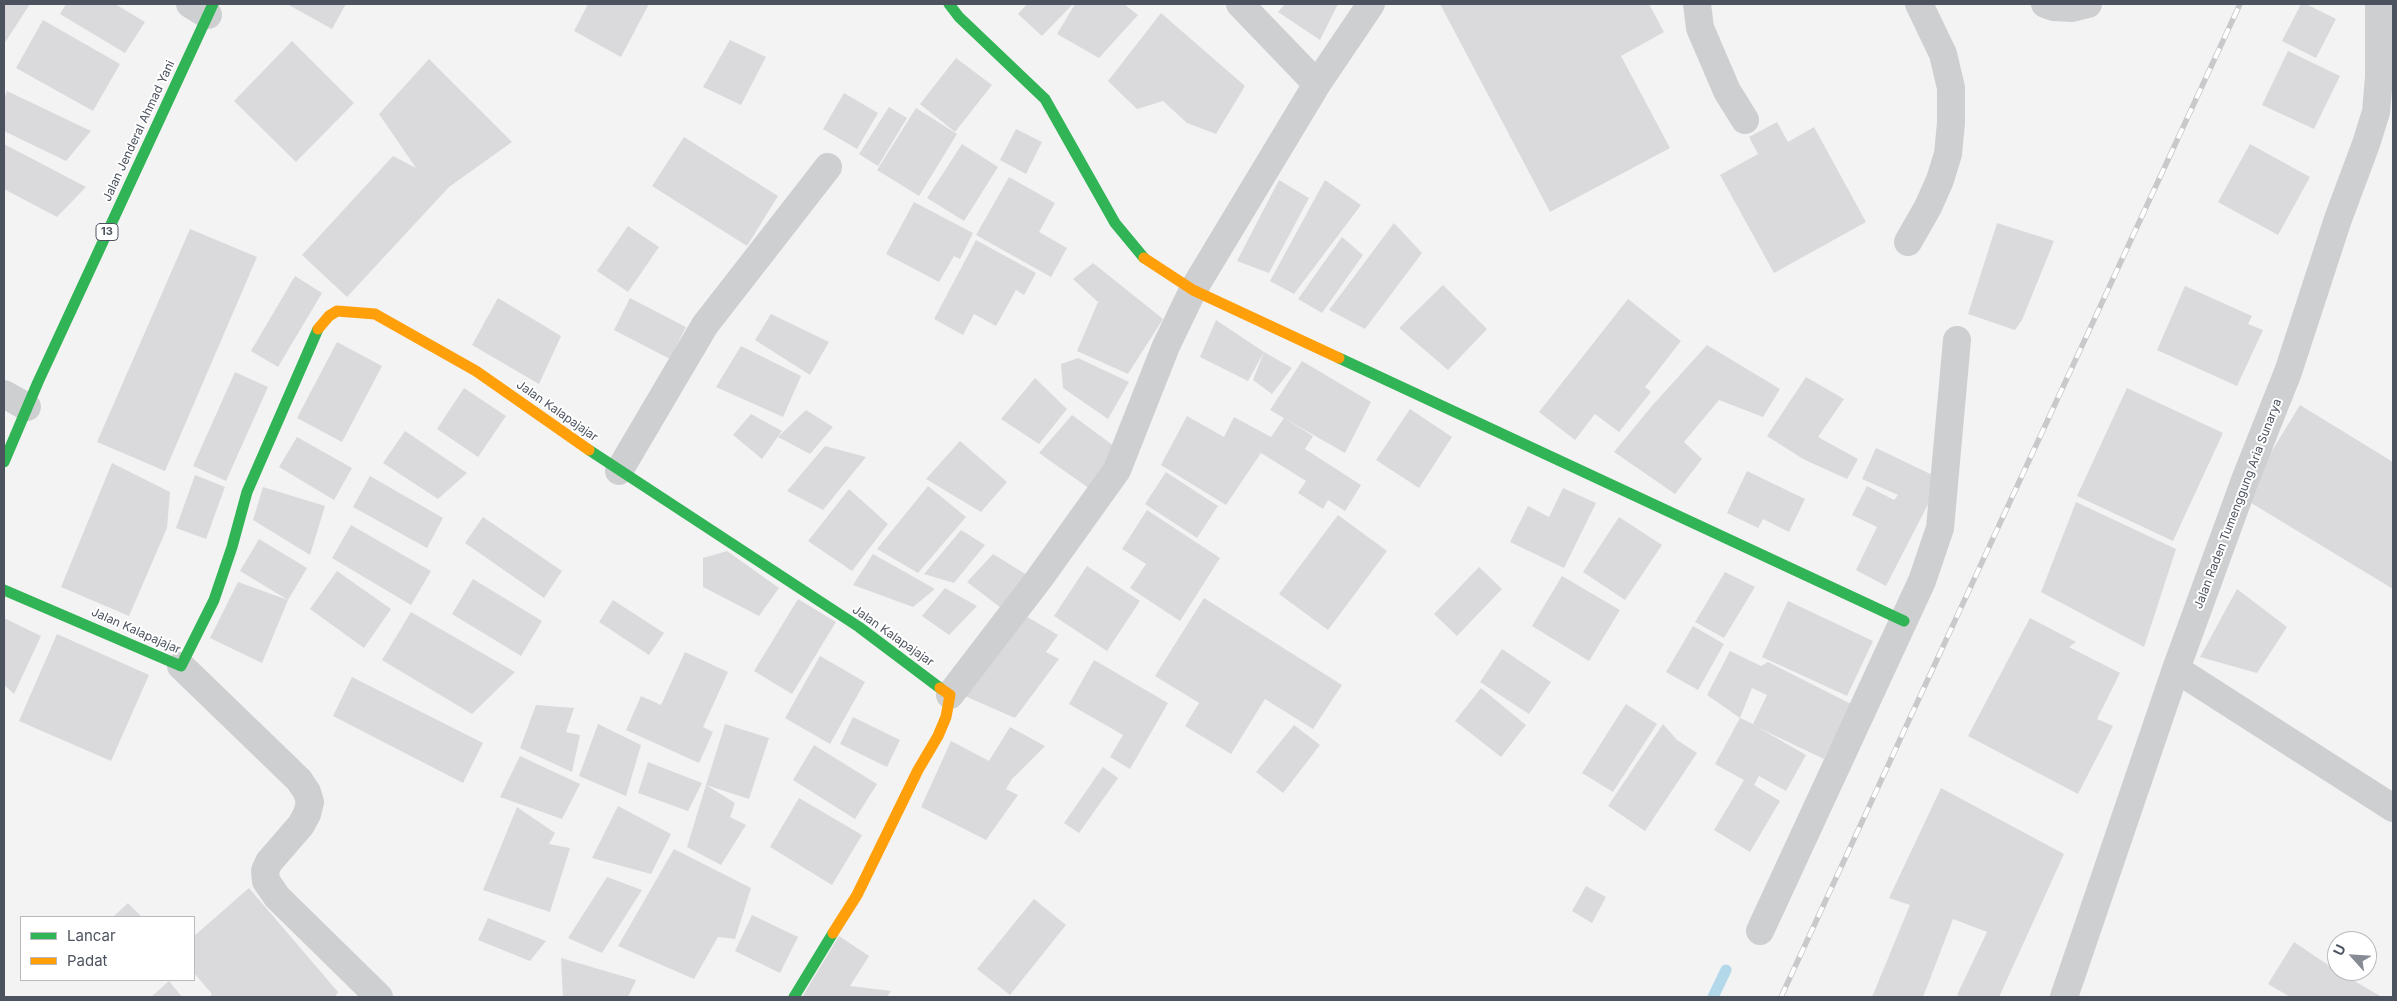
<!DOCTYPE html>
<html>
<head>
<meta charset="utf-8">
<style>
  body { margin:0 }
  #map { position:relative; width:2397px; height:1001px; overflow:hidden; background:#f4f3f3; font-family:Inter,sans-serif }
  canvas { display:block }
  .frame { position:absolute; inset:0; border:5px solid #4c535f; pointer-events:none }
  .legend { position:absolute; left:20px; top:916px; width:175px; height:65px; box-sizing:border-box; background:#fff; border:1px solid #b7babf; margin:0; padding:6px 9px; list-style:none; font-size:15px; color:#4c535f }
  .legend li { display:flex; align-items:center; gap:10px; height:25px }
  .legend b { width:25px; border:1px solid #b7babf }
  .north { position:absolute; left:2327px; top:931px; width:50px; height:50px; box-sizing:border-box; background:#fff; border:1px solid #b7babf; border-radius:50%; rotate:296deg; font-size:14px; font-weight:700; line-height:20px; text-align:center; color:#4c535f }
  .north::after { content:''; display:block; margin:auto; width:18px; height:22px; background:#878b93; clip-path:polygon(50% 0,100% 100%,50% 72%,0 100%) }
</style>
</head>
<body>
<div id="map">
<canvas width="2397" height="1001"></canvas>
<div class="frame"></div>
<ul class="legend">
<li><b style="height:6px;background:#30b455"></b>Lancar</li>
<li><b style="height:6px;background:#ff9f0a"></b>Padat</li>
</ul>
<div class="north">U</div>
</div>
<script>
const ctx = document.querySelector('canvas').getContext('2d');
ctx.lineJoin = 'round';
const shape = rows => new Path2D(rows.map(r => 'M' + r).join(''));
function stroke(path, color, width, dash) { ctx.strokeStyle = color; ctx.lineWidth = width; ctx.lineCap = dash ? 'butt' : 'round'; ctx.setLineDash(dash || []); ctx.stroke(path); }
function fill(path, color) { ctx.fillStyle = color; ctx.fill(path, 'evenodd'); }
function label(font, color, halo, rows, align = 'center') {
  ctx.font = font + ' Inter,sans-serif'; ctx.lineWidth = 4; ctx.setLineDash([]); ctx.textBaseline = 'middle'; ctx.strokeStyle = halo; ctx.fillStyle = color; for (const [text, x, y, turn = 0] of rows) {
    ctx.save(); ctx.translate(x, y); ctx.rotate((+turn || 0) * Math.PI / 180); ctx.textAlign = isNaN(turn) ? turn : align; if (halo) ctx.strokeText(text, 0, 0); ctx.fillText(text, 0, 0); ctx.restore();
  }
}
stroke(shape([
  [1713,997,1726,970]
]), '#b3d8ea', 11);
fill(shape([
  [4,4,30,4,4,44],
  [66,4,115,4,145,22,125,53,60,14],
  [287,4,346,4,332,29],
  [588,4,649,4,621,57,574,31],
  [1027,4,1073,4,1042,36,1018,14],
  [1075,4,1124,4,1138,15,1099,58,1057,34],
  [1285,4,1338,4,1320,40,1278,12],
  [1440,4,1649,4,1664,32,1621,56,1670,148,1550,212],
  [2301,4,2306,4,2336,19,2316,58,2282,41],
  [1161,13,1245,86,1216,134,1187,123,1163,101,1137,109,1108,81],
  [43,20,120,64,93,111,16,68],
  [730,40,766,57,741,105,703,87],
  [292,41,354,103,296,162,234,101],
  [2288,51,2340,76,2314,129,2262,105],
  [956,58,992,85,955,132,920,104],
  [429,59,512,142,449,187,347,297,302,255,393,156,416,168,379,114],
  [7,91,91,131,66,161,4,131,4,99],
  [844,93,878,113,857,149,823,129],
  [889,107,907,118,878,166,859,154],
  [916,108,957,134,919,196,877,170],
  [1777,122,1788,142,1814,127,1866,222,1774,273,1720,175,1758,154,1749,137],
  [1016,129,1042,142,1026,174,1000,160],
  [684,137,778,196,747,246,652,186],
  [4,144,86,187,57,217,4,189],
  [962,144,998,167,964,221,927,198],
  [2250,144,2310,177,2278,235,2218,202],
  [1009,177,1055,203,1039,232,1067,248,1051,277,976,235],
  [1279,180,1309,198,1269,273,1237,261],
  [1325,180,1361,205,1294,294,1270,281],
  [914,202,973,233,960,259,954,256,939,282,886,254],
  [1394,223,1422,253,1365,329,1329,310],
  [1997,223,2054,241,2022,320,2015,330,1968,314],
  [628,226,659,247,628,292,597,271],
  [190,229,257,257,165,471,97,442],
  [1342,237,1363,255,1322,313,1298,299],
  [976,240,1036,273,1024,295,1016,290,996,326,974,314,963,335,934,319],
  [1093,263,1163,319,1128,374,1077,351,1098,302,1073,279],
  [295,276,322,293,278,367,251,351],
  [1443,285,1487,329,1448,370,1399,328],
  [2185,286,2252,316,2248,324,2263,330,2237,386,2157,350],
  [498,298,561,336,539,384,472,345],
  [630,298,686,327,670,359,614,330],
  [1628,299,1681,341,1645,387,1651,392,1619,432,1595,414,1575,440,1539,412],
  [771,314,829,342,810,375,755,340],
  [1216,320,1264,352,1248,381,1200,357],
  [337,342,382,366,342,442,297,418],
  [1707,345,1780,389,1763,417,1719,400,1684,442,1702,459,1675,494,1614,452,1651,407],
  [741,346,801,376,783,417,716,387],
  [1264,352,1292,368,1272,394,1253,380],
  [1078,358,1129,382,1108,419,1063,388,1061,364],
  [1302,361,1371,402,1345,453,1270,410],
  [235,372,268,387,226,481,193,466],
  [1806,377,1844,399,1818,437,1858,459,1847,479,1803,459,1767,436],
  [1035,378,1067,409,1039,444,1001,419],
  [464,388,506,416,478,457,437,429],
  [2127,388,2223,433,2173,541,2077,496],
  [2300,405,2393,462,2393,589,2243,498],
  [1410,409,1452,437,1419,488,1376,460],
  [806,410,833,427,810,454,778,437],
  [751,414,782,431,762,459,733,435],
  [1072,415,1118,449,1090,489,1039,453],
  [1187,416,1224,437,1234,417,1271,437,1284,418,1313,436,1305,449,1361,485,1345,511,1328,500,1323,509,1298,493,1306,481,1261,453,1226,505,1161,465],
  [405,431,467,473,438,499,383,463],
  [297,437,352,468,334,500,279,467],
  [960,441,1007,482,981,512,926,479],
  [825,446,866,457,823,510,787,491],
  [1876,448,1941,479,1886,586,1856,570,1877,527,1852,515,1867,486,1894,500,1898,495,1862,479],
  [112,463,170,492,167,528,129,616,61,587],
  [1747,471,1805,499,1789,532,1763,519,1758,528,1727,513],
  [1166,472,1218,506,1197,538,1145,504],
  [195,475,225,487,206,539,176,528],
  [370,476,443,518,427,548,353,507],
  [928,486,966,517,918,573,877,549],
  [263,487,325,506,310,555,253,520],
  [1563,488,1596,503,1564,568,1510,542,1528,506,1549,517],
  [849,489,888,524,852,571,808,541],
  [2076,502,2176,549,2144,647,2041,592],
  [1147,510,1220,558,1180,621,1130,588,1146,564,1122,549],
  [1338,515,1387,551,1328,630,1279,594],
  [483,517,562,571,544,598,465,543],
  [1619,517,1662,545,1625,600,1583,572],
  [351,525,431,571,411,605,332,558],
  [961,530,985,545,954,583,924,574],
  [259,539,307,568,288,600,262,663,210,638,238,582,288,600,240,571],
  [727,551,779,588,759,616,703,587,703,558],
  [873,554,935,589,913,607,853,585],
  [993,554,1032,578,1005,611,967,582],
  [1087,566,1140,601,1107,651,1054,616],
  [1479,567,1502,589,1457,636,1434,614],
  [337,571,391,609,364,648,310,609],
  [1725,572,1755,587,1724,638,1695,622],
  [1562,576,1620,610,1589,661,1532,626],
  [473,579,542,621,521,656,452,614],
  [945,588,977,606,949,635,922,616],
  [2237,589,2287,627,2257,673,2200,657],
  [1204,598,1342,685,1313,729,1265,699,1231,754,1185,726,1199,703,1155,676],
  [798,599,836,622,792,694,754,671],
  [613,600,664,633,649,655,599,622],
  [1788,601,1873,641,1847,696,1762,657],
  [411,612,515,672,472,714,382,660],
  [1024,615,1058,635,1046,652,1059,659,1015,718,958,693],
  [4,618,41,636,14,694,4,685],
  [2030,618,2076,642,2069,647,2120,673,2097,719,2113,726,2078,794,1968,736],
  [1693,626,1724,644,1698,690,1666,672],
  [57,634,149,675,111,761,19,721],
  [1502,649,1551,682,1529,714,1480,682],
  [1730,651,1761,666,1768,662,1851,704,1824,759,1759,728,1806,755,1786,791,1759,776,1754,785,1780,801,1750,852,1714,830,1744,780,1715,764,1740,718,1753,724,1767,695,1752,688,1740,718,1707,695],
  [685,652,728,672,703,727,713,732,699,763,626,730,641,696,661,705],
  [820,656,865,682,830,744,785,718],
  [1094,660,1168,703,1130,769,1110,757,1123,735,1069,704],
  [352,677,483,743,463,783,333,716],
  [1481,688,1526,725,1501,757,1455,721],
  [1626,704,1657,724,1613,792,1582,773],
  [536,705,574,708,566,732,580,735,572,772,520,748],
  [853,717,900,740,887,767,840,744],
  [598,724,641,745,626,796,579,776],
  [725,724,769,738,749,799,706,785],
  [1663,724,1677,740,1697,753,1645,831,1608,806],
  [1294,725,1320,745,1283,793,1256,772],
  [1010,727,1045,746,1012,779,1006,789,1018,795,986,840,921,807,951,741,989,761],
  [814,745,877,784,855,819,793,780],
  [520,756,580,784,562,819,500,797],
  [648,762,702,783,688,811,638,793],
  [1103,767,1118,778,1079,833,1064,823],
  [706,785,735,803,730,817,746,825,721,865,687,847],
  [1941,788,2064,854,1999,997,1961,997,1957,995,1987,932,1953,919,1923,997,1872,997,1910,905,1889,898],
  [799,798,862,835,832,885,770,847],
  [618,806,671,834,651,874,592,858],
  [517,807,555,833,549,844,570,848,550,912,483,890],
  [674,849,751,888,735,939,718,937,694,979,618,946],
  [607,877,642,890,602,953,568,938],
  [1586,886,1606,897,1592,923,1572,911],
  [249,888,338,992,335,997,209,997,212,994,194,973,194,936],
  [1034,899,1066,925,1010,995,977,969],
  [128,903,142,917,113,917],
  [752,915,798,937,780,973,735,951],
  [488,918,546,941,530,961,478,940],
  [839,936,869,956,850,986,891,991,887,997,802,997],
  [2294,942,2337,971,2382,997,2290,997,2268,984],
  [561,958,636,980,628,997,563,997],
  [169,981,182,997,151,997]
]), '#dadadc');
stroke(shape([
  [190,4,208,15],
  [1240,4,1317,84],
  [1697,4,1700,28,1727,91,1745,120],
  [2045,4,2053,7,2072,8,2088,4],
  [1908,242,1928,207,1940,180,1948,154,1951,123,1951,88,1943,54,1919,4],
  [4,394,27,407],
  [619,471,705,325,828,167],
  [181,666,299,780,307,792,310,802,307,814,301,825,269,862,265,871,266,881,277,897,379,997],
  [2176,669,2393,808],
  [950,695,1039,579,1117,470,1166,346,1193,290,1317,84,1371,4],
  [1760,931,1922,581,1940,528,1957,340],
  [2064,997,2176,669,2245,480,2288,372,2338,219,2366,144,2376,112,2379,77,2379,4]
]), '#cecfd1', 28);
stroke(shape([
  [949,4,959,17,1045,99,1115,223,1144,258],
  [1339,358,1904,621],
  [589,450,859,627,940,688],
  [4,462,38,382,213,4],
  [4,590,181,666,214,600,232,547,247,492,318,329],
  [794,997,833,933]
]), '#30b455', 11);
stroke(shape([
  [1144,258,1193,290,1339,358],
  [318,329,329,316,337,311,375,314,476,371,589,450],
  [833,933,857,895,918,770,938,736,946,717,950,695,940,688]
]), '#ff9f0a', 11);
const rail = shape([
  [1781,997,2240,4]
]);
stroke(rail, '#c9c9cb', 5.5);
stroke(rail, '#fff', 4, [11]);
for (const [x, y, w] of [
  [107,232,22]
]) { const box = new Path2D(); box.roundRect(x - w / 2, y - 8.5, w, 17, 4); ctx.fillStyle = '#fff'; ctx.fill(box); stroke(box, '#4c535f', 1); }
label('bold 11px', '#4c535f', null, [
  ["13",107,232]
]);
label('12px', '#4c535f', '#fff', [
  ["Jalan Jenderal Ahmad Yani",139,131,-65],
  ["Jalan Kalapajajar",557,411,35],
  ["Jalan Raden Tumenggung Aria Sunarya",2238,504,-69],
  ["Jalan Kalapajajar",136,631,24],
  ["Jalan Kalapajajar",893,636,35]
]);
</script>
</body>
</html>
